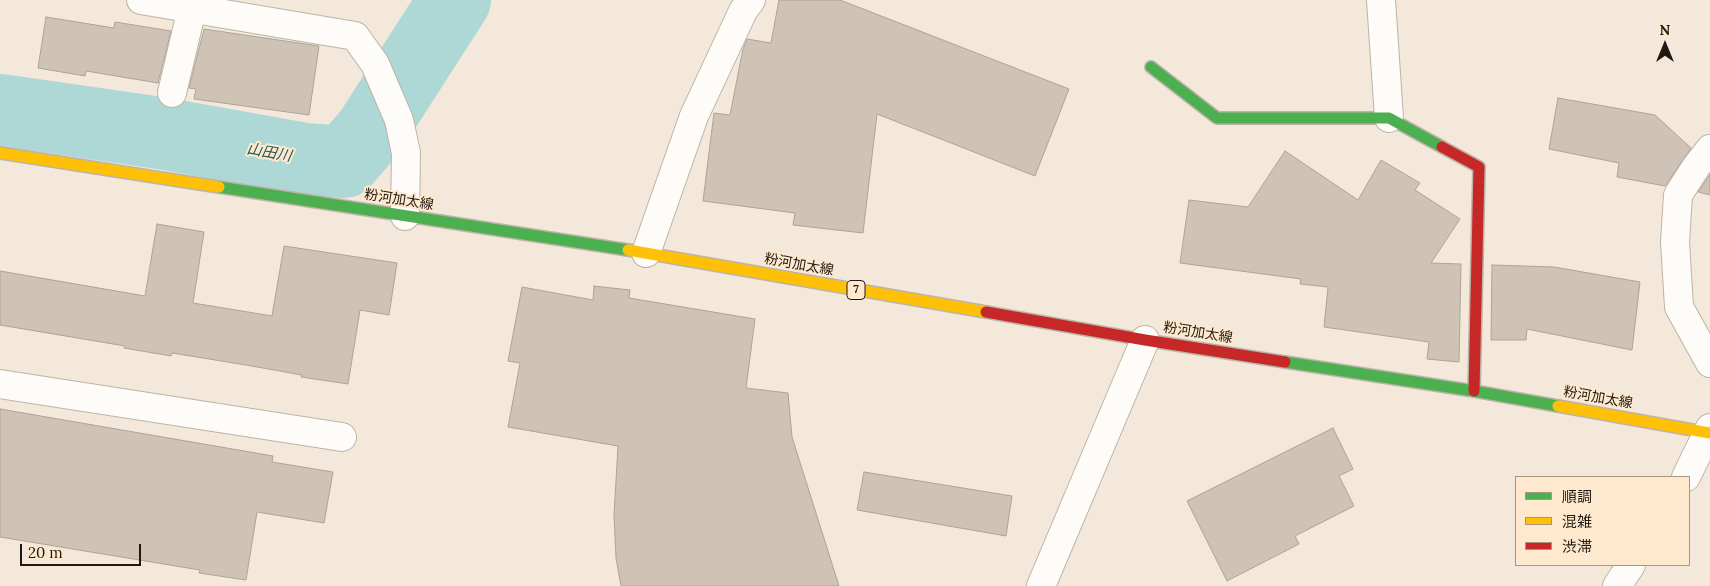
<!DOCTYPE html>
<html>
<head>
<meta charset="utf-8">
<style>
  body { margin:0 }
  #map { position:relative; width:1710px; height:586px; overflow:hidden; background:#f4e8da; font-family:Lora,"Noto Sans JP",serif }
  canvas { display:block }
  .legend { position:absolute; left:1515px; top:476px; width:175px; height:90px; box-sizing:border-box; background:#fee9cf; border:1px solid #a69683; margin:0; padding:6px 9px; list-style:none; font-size:15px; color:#211910 }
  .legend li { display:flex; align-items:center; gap:10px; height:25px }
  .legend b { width:25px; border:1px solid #a69683 }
  .north { position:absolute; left:1640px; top:20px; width:50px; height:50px; -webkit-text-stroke:4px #fee9cf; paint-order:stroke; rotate:0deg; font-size:14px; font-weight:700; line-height:20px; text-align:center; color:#211910 }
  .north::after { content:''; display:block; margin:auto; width:18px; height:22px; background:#211910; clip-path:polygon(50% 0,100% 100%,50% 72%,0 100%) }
  .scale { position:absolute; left:20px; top:544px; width:121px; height:22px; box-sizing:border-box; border:2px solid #211910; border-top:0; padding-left:6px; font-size:15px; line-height:18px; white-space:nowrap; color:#211910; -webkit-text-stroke:4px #fee9cf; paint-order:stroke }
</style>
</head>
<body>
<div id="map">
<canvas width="1710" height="586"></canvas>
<ul class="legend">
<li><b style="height:6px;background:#4caf50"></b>順調</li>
<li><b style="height:6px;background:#ffc107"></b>混雑</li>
<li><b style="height:6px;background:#c62828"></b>渋滞</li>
</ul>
<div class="north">N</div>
<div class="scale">20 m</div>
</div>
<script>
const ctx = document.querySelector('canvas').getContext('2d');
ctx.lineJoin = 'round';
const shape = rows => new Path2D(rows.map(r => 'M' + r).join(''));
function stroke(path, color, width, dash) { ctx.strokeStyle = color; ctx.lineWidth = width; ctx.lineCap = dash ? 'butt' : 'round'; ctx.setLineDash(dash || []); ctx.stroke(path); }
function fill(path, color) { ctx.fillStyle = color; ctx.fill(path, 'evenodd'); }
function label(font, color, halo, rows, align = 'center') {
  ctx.font = font + ' Lora,"Noto Sans JP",serif'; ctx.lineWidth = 4; ctx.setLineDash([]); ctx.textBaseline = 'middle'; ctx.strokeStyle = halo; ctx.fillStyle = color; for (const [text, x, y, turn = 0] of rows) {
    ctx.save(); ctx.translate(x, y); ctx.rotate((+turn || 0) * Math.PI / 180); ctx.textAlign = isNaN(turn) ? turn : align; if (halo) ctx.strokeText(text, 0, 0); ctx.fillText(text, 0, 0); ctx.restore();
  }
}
stroke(shape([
  [0,110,160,133,305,159,344,162,370,132,455,0]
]), '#aed8d5', 72);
const building = shape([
  [779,0,840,0,1069,89,1035,176,877,114,863,233,793,225,795,213,703,201,714,113,730,115,743,49,747,39,771,43,779,0],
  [46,17,114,28,115,22,171,31,158,83,86,71,85,76,38,68,46,17],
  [204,29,319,46,309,115,194,99,196,89,189,88,204,29],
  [1558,98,1655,115,1691,148,1665,186,1617,177,1619,163,1549,149,1558,98],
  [1285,151,1358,200,1381,160,1420,183,1415,190,1460,219,1431,263,1461,264,1459,362,1427,359,1429,342,1324,327,1328,287,1300,284,1301,279,1180,263,1189,200,1248,207,1285,151],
  [1710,174,1710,195,1698,192,1709,176,1710,174],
  [157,224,204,232,193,303,272,316,284,246,397,263,389,315,360,310,348,384,301,377,302,375,246,365,172,353,171,356,124,348,125,346,0,325,0,271,145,296,157,224],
  [1492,265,1554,267,1640,282,1632,350,1527,329,1526,340,1491,340,1492,265],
  [594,286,630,290,629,298,755,319,746,388,788,393,792,437,839,586,621,586,616,558,614,515,618,446,508,427,520,363,508,361,522,287,593,300,594,286],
  [0,409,273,456,272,462,333,472,324,523,257,512,246,580,199,573,200,570,0,537,0,409],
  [1333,428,1353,469,1339,476,1354,506,1295,536,1299,544,1227,581,1187,501,1333,428],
  [864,472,1012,496,1006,536,857,510,864,472]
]);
fill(building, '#cec3b4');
stroke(building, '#aca399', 1);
const street = shape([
  [141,0,355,36,375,64,399,120,406,153,405,216],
  [1381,0,1389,118],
  [172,93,194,0],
  [1710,149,1696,167,1678,195,1675,242,1679,307,1710,363],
  [646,253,694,116,743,11,751,0],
  [0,384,342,437],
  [1686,477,1710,428],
  [1041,586,1145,340],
  [1617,586,1631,565]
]);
const fast = shape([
  [1151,67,1217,118,1389,118,1442,147],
  [219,187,628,250],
  [1285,362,1474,391,1558,406]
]);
const slow = shape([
  [0,153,219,187],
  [628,250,986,312],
  [1558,406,1710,433]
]);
const jam = shape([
  [1442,147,1479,167,1474,391],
  [986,312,1145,340,1285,362]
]);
stroke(street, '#bcb3a8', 30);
stroke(fast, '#bcb3a8', 14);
stroke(slow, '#bcb3a8', 14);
stroke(jam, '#bcb3a8', 14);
stroke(street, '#fdfcf9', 28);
stroke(fast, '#4caf50', 11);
stroke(slow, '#ffc107', 11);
stroke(jam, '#c62828', 11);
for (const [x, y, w] of [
  [856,290,18]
]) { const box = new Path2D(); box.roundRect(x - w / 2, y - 9.5, w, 19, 4); ctx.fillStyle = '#fee9cf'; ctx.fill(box); stroke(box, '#211910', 1); }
label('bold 12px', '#211910', null, [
  ["7",856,290]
]);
label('14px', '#211910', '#fee9cf', [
  ["粉河加太線",399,200,9],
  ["粉河加太線",799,265,10],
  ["粉河加太線",1198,333,9],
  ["粉河加太線",1598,398,10]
]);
label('italic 15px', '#20585a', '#fee9cf', [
  ["山田川",269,153,10]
]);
</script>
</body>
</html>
